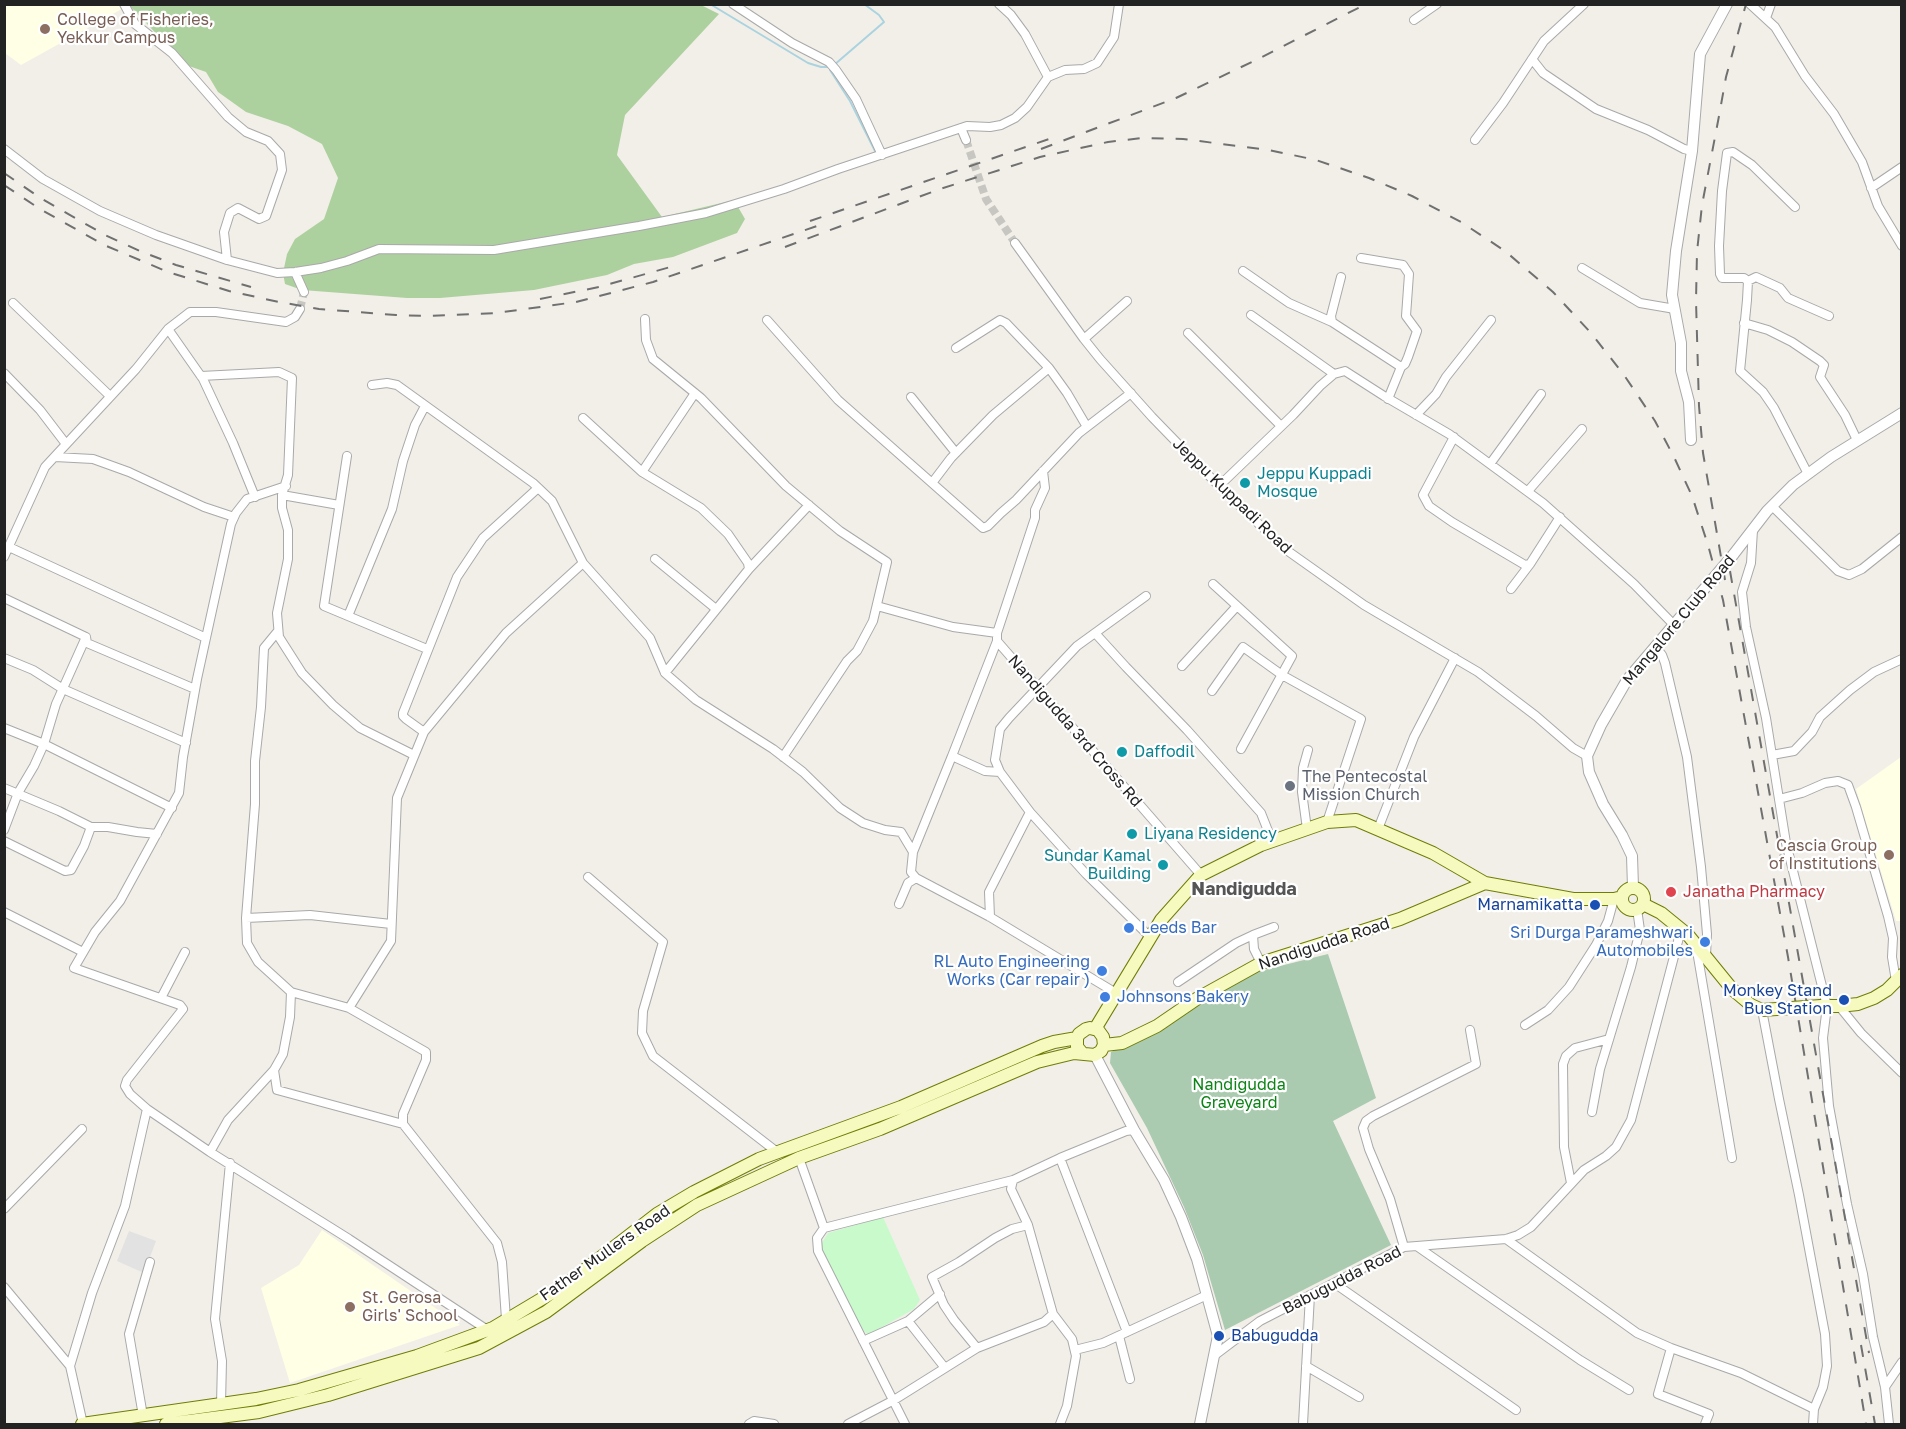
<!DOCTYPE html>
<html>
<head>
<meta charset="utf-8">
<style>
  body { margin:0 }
  #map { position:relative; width:1906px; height:1429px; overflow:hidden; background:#f2efe9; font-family:"Golos Text",sans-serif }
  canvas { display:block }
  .frame { position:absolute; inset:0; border:6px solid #222; pointer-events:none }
</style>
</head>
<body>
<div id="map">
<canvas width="1906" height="1429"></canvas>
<div class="frame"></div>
</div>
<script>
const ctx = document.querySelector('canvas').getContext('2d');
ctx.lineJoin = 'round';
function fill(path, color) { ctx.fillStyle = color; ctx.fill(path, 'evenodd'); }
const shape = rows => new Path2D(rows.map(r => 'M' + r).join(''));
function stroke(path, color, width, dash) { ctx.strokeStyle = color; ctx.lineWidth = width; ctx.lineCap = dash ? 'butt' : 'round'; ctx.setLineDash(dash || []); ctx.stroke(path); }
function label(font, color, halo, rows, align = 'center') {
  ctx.font = font + ' "Golos Text",sans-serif'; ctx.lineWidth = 4.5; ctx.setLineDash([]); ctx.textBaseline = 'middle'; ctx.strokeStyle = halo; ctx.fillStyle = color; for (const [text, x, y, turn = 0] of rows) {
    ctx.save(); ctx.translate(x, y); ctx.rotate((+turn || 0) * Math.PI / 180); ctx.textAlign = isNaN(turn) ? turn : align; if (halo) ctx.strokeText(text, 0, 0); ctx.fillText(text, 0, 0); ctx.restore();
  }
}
fill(shape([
  [5,5,129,5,21,65,5,53],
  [1901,757,1902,921,1896,921,1856,789],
  [322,1230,460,1325,290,1383,261,1288,299,1265]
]), '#ffffe5');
fill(shape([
  [129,5,701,5,719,14,625,115,617,155,662,217,734,200,745,219,737,233,673,257,634,264,607,275,534,290,440,298,407,298,302,290,285,284,283,273,287,254,295,239,324,219,338,178,322,144,288,126,246,112,218,92,206,72,186,65]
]), '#add19e');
fill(shape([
  [1328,954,1376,1098,1333,1121,1391,1245,1225,1330,1203,1255,1184,1207,1147,1128,1110,1063,1111,1052,1166,1026,1197,1004,1256,972]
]), '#aacbaf');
fill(shape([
  [883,1217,920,1300,914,1309,868,1335,861,1328,820,1246,828,1233]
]), '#c8facc');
fill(shape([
  [129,1231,156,1241,144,1273,117,1261]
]), '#e2e2e2');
stroke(shape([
  [710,4,808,63,821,67,829,67],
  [834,65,884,22,879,15,864,4],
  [830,70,850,101,875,151]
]), '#aad3df', 2);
stroke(shape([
  [966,140,986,199,1015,243],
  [300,309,304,292]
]), '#c8c6c1', 8, [8, 4]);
const minor = shape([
  [124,4,135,24,172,53,228,117,246,132,268,141,280,154,282,170,266,216,259,219,238,208,230,213,224,232,227,260],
  [733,4,792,43,829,62,836,70,856,99,882,155],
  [999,4,1011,15,1025,34,1048,77],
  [1750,4,1775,27,1805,76,1834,114,1862,162,1878,206,1902,246],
  [1766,18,1771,4],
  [1414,20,1437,4],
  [1532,59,1543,73,1596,109,1648,130,1684,149,1692,151],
  [961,128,966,140],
  [1475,140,1503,103,1544,41,1584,4],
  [4,149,43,179,100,211,156,235,227,260,277,273,295,272,321,268,347,261,379,249,494,250,639,226,706,213,784,189,838,169,967,126,990,127,1001,125,1015,118,1027,107,1048,77,1065,70,1084,69,1097,63,1114,37,1119,4],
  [1871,188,1902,167],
  [1795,207,1752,165,1733,152,1727,153,1722,191,1719,246,1720,274,1722,278,1744,278,1748,281,1756,277,1780,288,1788,298,1829,316],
  [1015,243,1084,339,1100,359,1152,417,1219,486,1285,549,1364,605,1478,672,1536,716,1573,748,1587,756],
  [1361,258,1403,265,1409,274,1406,316,1417,331,1408,357,1405,364,1401,367],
  [1582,268,1640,303,1675,309],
  [1243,271,1289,303,1332,322],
  [295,272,304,292],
  [1341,277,1331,316,1332,322,1401,367,1388,399],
  [1748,281,1747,300,1740,371,1763,392,1774,408,1808,474],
  [13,303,110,396],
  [1251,315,1334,374],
  [645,319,646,340,653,359,701,398,786,486,840,531,887,562,873,621,857,651,847,661,783,757],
  [767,320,838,400,983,528,988,526,1001,513,1016,500,1079,433,1131,393],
  [1744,323,1768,330,1792,342,1820,361,1824,365,1820,377,1845,415,1857,440],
  [168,329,203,379,233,443,255,497],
  [1188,333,1281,426],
  [1084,339,1127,301],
  [956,348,1000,320,1006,323,1049,368,1067,393,1087,427],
  [4,373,40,410,66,444],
  [201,376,279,372,292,378,288,475,282,495,282,508,288,530,288,559,277,613,279,637,302,673,333,705,360,728,414,755],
  [372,385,387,383,397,385,533,483,552,501,583,563,650,638,665,673,696,700,773,749,803,772,840,808,863,823,885,830,901,832,913,852],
  [911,397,956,453],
  [1416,415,1436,394,1446,377,1491,320],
  [583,418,642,472,701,508,728,534,748,563,749,569,665,673],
  [1454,437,1423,495,1429,506,1452,522,1525,565,1530,564,1560,517],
  [347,456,324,606,427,649],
  [55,457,93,459,129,472,204,507,234,517],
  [1490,464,1541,394],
  [642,472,695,393],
  [932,483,951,458,993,415,1049,368],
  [1219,486,1293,415,1320,386,1334,374,1345,371,1384,396,1449,434,1543,503,1634,584,1674,625],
  [1528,491,1582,429],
  [282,495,339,505],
  [1772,506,1838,571,1849,575,1862,569,1902,537],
  [1753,530,1751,563,1742,592,1746,627,1766,718,1786,843,1827,1006,1823,1038,1829,1106,1847,1204,1863,1274,1873,1337,1885,1387,1889,1424],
  [9,547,206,638],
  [4,557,45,467,136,369,168,329,190,312,216,312,286,322,295,317,300,309],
  [655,559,716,609],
  [749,569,809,505],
  [1213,584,1292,656,1241,749],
  [1511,589,1530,564],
  [1146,596,1077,646,1009,718,1000,729,995,760,1000,772,1030,812,1086,874,1150,937],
  [4,598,86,637,87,643,195,689],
  [877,606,953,627,997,633],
  [348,616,392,509,403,461,415,425,425,406],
  [1095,633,1126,667,1187,730,1261,813,1272,841],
  [997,641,1201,875],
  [1655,646,1662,655,1665,663,1687,757,1701,867,1707,934,1706,956],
  [4,658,33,670,63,689,186,743],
  [1182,666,1237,606],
  [1212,691,1243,647,1282,675,1361,719,1327,822],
  [4,728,44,744,172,808],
  [424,732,406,719,403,716,403,713,457,577,483,538,538,488],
  [1772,755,1794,751,1812,732,1820,717,1850,690,1874,672,1902,659],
  [952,756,997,641,997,633,1035,518,1035,510,1045,488,1043,471],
  [1000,772,985,771,952,756,913,852,911,872,916,878,990,917,1116,993],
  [4,788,59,811,91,827,108,827,137,832,157,834],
  [1779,799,1802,793,1825,783,1838,781,1848,785,1856,807,1888,916,1893,938,1892,957,1896,981],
  [1307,829,1302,792,1303,768,1308,750],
  [1378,829,1414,737,1455,658],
  [4,830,18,793,34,766,44,744,56,704,86,637],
  [4,841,65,871,71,870,84,846,91,827],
  [588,877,663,942,643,1011,642,1033,653,1056,777,1152],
  [899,904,908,883,916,878],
  [4,912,83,952],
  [990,917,989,892,1030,812],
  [246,918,310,915,391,924],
  [1696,945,1732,1158],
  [1261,963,1254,949,1253,935,1274,927],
  [1178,982,1236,943,1253,935],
  [291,992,349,1008],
  [161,998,185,952],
  [1839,1006,1861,1033,1902,1073],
  [1762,1010,1779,1099,1799,1195,1825,1334,1827,1366,1823,1387,1814,1409,1813,1424],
  [1525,1025,1548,1010,1569,987,1596,945,1608,921,1614,899],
  [274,1070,277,1090,403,1124],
  [147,1109,210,1152,349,1239,489,1331],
  [1592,1112,1600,1069,1631,967,1640,930,1637,909],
  [210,1152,228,1120,274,1070,283,1054,290,1017,291,992,258,962,247,943,246,918,255,804,255,761,261,707,264,648,278,631],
  [799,1158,824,1228],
  [1060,1158,1127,1332],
  [1571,1183,1564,1147,1563,1064,1566,1056,1575,1048,1609,1039],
  [4,1209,82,1129],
  [1506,1239,1637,1333,1671,1348,1741,1373,1814,1409],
  [1404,1247,1390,1199,1369,1149,1363,1128,1366,1121,1373,1116,1476,1064,1470,1030],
  [1418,1247,1580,1360,1629,1390],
  [1334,1283,1516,1410],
  [4,1287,70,1366],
  [1053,1314,1072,1339,1076,1356,1067,1406,1060,1424],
  [506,1319,502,1262,497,1243,403,1124,403,1114,426,1060,426,1052,349,1008,391,941,397,798,424,732,506,633,583,563],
  [908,1321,945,1368],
  [1119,1336,1130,1379],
  [863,1341,908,1321,940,1294],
  [977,1348,954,1320,944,1305,932,1277,959,1262,995,1238,1012,1229,1028,1225],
  [1671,1348,1658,1394,1709,1414,1705,1424],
  [1075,1350,1103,1343,1207,1295],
  [1215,1355,1260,1321,1404,1247,1506,1239,1518,1235,1531,1227,1584,1170,1606,1156,1616,1147,1631,1120,1681,930],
  [1306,1366,1359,1397],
  [1885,1387,1902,1362],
  [221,1404,222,1361,215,1319,230,1163],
  [143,1416,129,1334,150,1262],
  [83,1424,70,1366,92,1293,125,1206,147,1109,130,1094,125,1086,127,1080,183,1009,180,1005,74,968,95,932,120,901,179,793,183,757,197,679,231,524,236,513,247,499,286,486],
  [749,1424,754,1421,774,1424],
  [848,1424,894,1400,977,1348,1044,1322,1053,1314,1028,1225,1011,1189,1013,1180,1060,1158,1126,1131,1134,1130],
  [905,1424,818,1251,817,1238,824,1228,1013,1180],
  [1303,1424,1310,1295]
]);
const tertiary = shape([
  [1691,440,1689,402,1681,371,1681,343,1672,295,1676,251,1692,151,1700,54,1727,4],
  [1733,555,1767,511,1793,485,1831,457,1902,413],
  [1633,887,1632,856,1622,835,1603,804,1589,772,1587,756,1601,725,1627,680,1683,614],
  [1095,1055,1134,1130,1164,1180,1181,1217,1197,1259,1218,1336,1200,1424]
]);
const secondary = shape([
  '1622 899a11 11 0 1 1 22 0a11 11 0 1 1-22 0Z',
  [1643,904,1661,913,1688,935,1732,989,1751,1005,1762,1010],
  [1821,1006,1839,1006,1858,1004,1874,998,1887,990,1902,975],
  [1095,1029,1161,920,1201,875,1261,845,1327,822,1356,820,1433,853,1485,883,1573,899,1614,899,1622,897],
  [1104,1045,1122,1043,1157,1026,1198,998,1261,963,1400,919,1485,883],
  [82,1424,256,1399,299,1390,417,1356,493,1328,565,1285,657,1214,694,1192,759,1159,901,1107,1042,1046,1054,1042,1077,1038],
  [166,1424,259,1412,328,1395,479,1348,546,1312,642,1241,697,1205,799,1158,880,1129,1037,1062,1074,1053,1095,1055,1101,1051,1104,1045,1103,1037,1098,1030,1090,1028,1086,1029,1079,1034,1077,1038,1077,1047,1083,1054]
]);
stroke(minor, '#a9a9a9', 10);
stroke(tertiary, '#a9a9a9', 12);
stroke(secondary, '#707d05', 14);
stroke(minor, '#fff', 8);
stroke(tertiary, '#fff', 10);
stroke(secondary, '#f7fabf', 12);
stroke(shape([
  [1041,149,1176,98,1256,60,1366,4],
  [4,173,42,199,105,235,140,251,176,265,251,287],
  [4,185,40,209,104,245,168,272,229,291,279,302,319,309,396,315,429,316,496,313,576,302,653,282,823,224],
  [810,221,1049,139],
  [785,247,940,189,1040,157,1108,142,1142,138,1183,139,1269,150,1316,160,1369,178,1412,196,1461,222,1505,251,1553,292,1591,333,1624,375,1655,421,1674,457,1692,496,1708,545,1723,600,1788,957,1866,1424],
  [540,299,599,287,674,266],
  [1730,571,1869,1353],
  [1725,580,1703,453,1699,406,1696,301,1697,252,1702,205,1719,116,1726,77,1746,4],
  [1861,1345,1875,1424]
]), '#707070', 2, [12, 12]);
const tertiaryBridge = shape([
  [1683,614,1733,555]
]);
const secondaryBridge = shape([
  [1762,1010,1821,1006]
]);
stroke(tertiaryBridge, '#a9a9a9', 12, []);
stroke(secondaryBridge, '#707d05', 14, []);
stroke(tertiaryBridge, '#fff', 10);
stroke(secondaryBridge, '#f7fabf', 12);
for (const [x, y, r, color] of [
  [45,29,6,"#8d6e63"],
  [1245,483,6,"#0f9aa8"],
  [1122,752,6,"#0f9aa8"],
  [1290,786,6,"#6b7280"],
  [1132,834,6,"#0f9aa8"],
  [1889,855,6,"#8d6e63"],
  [1163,865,6,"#0f9aa8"],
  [1671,892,6,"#e0444e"],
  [1595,905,6,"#1a4fb4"],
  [1129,928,6,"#3f7fe0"],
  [1705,942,6,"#3f7fe0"],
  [1102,971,6,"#3f7fe0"],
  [1105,997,6,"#3f7fe0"],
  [1844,1000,6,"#1a4fb4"],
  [350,1307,6,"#8d6e63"],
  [1219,1336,6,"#1a4fb4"]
]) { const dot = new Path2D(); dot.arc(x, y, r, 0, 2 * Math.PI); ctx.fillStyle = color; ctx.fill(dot); stroke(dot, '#fff', 2); }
label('16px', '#785e54', '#fff', [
  ["College of Fisheries,",57,20],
  ["Yekkur Campus",57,38],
  ["Cascia Group",1877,846,"right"],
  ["of Institutions",1877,864,"right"],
  ["St. Gerosa",362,1298],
  ["Girls' School",362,1316]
], 'left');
label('16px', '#0d838f', '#fff', [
  ["Jeppu Kuppadi",1257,474],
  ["Mosque",1257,492],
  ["Daffodil",1134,752],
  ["Liyana Residency",1144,834],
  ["Sundar Kamal",1151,856,"right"],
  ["Building",1151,874,"right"]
], 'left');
label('16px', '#222', '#fff', [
  ["Jeppu Kuppadi Road",1232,496,44],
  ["Mangalore Club Road",1679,620,-50],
  ["Nandigudda 3rd Cross Rd",1075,731,49],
  ["Nandigudda Road",1324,944,-18],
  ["Father Mullers Road",605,1253,-35],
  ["Babugudda Road",1342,1280,-27]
]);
label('16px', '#5b616d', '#fff', [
  ["The Pentecostal",1302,777],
  ["Mission Church",1302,795]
], 'left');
label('16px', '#be3a42', '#fff', [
  ["Janatha Pharmacy",1683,892]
], 'left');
label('16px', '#164399', '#fff', [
  ["Marnamikatta",1583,905],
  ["Monkey Stand",1832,991],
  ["Bus Station",1832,1009],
  ["Babugudda",1231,1336,"left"]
], 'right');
label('16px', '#366cbe', '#fff', [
  ["Leeds Bar",1141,928],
  ["Sri Durga Parameshwari",1693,933,"right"],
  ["Automobiles",1693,951,"right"],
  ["RL Auto Engineering",1090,962,"right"],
  ["Works (Car repair )",1090,980,"right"],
  ["Johnsons Bakery",1117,997]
], 'left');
label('16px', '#0c8416', '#fff', [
  ["Nandigudda",1239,1085],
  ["Graveyard",1239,1103]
]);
label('bold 18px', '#555', '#fff', [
  ["Nandigudda",1244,889]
]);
</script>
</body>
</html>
